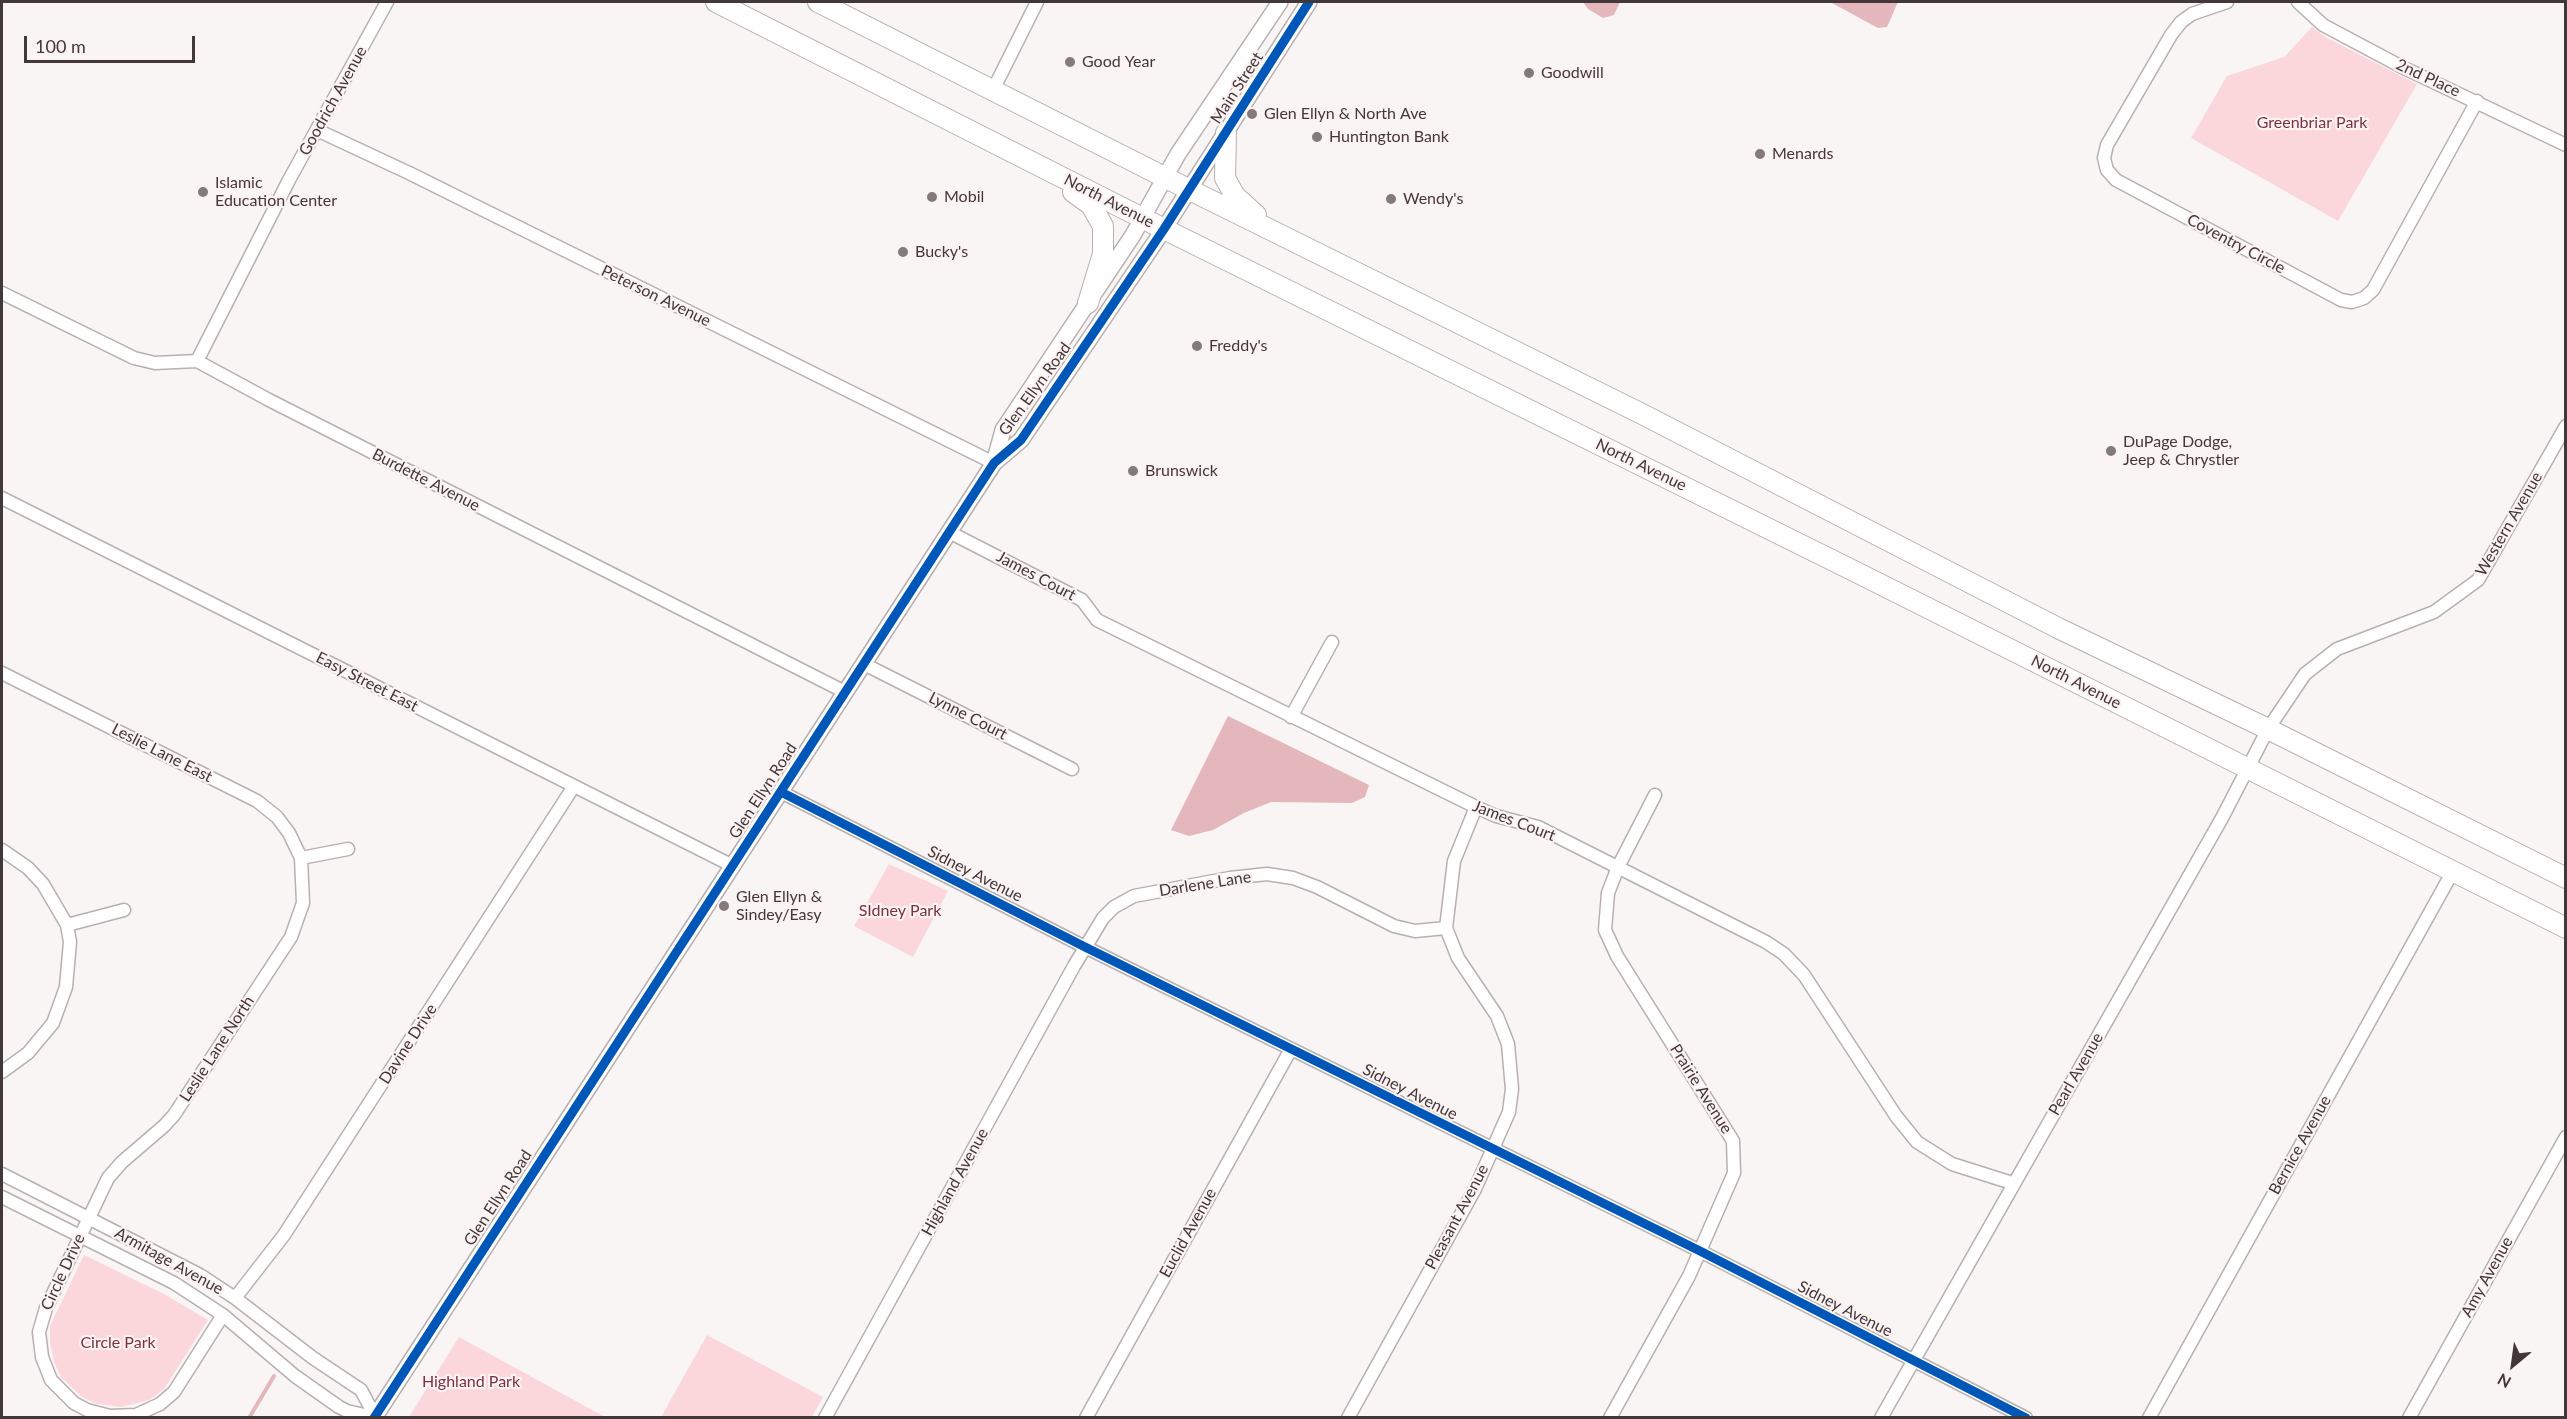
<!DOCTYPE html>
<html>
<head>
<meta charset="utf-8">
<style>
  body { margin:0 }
  #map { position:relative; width:2567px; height:1419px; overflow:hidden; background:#faf5f5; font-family:Lato,sans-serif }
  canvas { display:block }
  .frame { position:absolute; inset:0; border:3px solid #423839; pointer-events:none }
  .north { position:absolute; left:2483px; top:1335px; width:60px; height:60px; -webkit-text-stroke:4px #fdf2f2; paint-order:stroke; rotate:209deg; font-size:16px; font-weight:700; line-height:24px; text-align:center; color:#423839 }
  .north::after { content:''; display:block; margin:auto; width:21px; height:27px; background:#423839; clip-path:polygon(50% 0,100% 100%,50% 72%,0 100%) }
  .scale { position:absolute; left:24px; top:36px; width:171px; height:27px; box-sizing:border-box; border:3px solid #423839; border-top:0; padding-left:8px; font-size:18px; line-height:21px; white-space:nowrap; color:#423839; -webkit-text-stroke:4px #fdf2f2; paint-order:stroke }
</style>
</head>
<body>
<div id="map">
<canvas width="2567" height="1419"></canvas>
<div class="frame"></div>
<div class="north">N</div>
<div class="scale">100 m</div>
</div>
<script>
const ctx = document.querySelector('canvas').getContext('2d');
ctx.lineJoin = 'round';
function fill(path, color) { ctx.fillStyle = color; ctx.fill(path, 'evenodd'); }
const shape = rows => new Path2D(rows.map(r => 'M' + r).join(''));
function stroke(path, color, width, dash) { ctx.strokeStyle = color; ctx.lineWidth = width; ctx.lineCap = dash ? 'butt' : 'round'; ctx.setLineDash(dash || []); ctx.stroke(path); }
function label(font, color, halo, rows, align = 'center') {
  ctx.font = font + ' Lato,sans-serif'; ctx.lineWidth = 4.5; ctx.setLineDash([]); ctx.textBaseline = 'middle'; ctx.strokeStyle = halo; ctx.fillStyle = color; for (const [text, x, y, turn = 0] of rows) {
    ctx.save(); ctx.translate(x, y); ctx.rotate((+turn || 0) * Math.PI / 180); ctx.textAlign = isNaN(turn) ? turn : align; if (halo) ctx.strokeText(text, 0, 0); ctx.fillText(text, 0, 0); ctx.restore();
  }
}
fill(shape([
  [2312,27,2327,38,2417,84,2338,221,2191,138,2227,76,2284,57],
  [889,864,948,891,913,957,854,926],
  [84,1255,164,1294,208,1320,164,1389,149,1400,122,1407,97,1404,82,1397,61,1377,54,1362,50,1342,50,1326],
  [707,1335,823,1397,812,1417,661,1417],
  [459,1337,605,1417,409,1417]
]), '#fbd7db');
fill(shape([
  [1583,2,1620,2,1614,15,1603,18,1588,9],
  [1830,2,1898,2,1887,27,1878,28],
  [1228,716,1369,785,1365,797,1352,803,1271,802,1244,813,1213,830,1189,836,1171,830]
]), '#e4b7bc');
stroke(shape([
  [249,1418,274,1376]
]), '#e4b7bc', 4);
const minor = shape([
  [2227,2,2192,14,2181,22,2171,35,2107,145,2104,158,2107,170,2116,180,2341,300,2352,302,2364,298,2373,290,2477,101],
  [2298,2,2323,25,2402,67,2566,145],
  [993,90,1037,2],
  [317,130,409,173,994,463],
  [2,293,134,358,155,363,197,361,269,400,845,692],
  [197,361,289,180,387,2],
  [2,498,733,866],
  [949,532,1082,600,1097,620,1476,807,1496,816,1538,827,1766,942,1784,954,1804,975,1896,1116,1917,1142,1952,1164,2012,1183],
  [864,664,1072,769],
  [2,673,257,801,277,817,289,833,301,858,303,903,291,937,174,1115,164,1126,122,1162,108,1178,46,1308,39,1332,42,1357,51,1380,74,1403,87,1410,110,1416,136,1415,160,1404,174,1392,223,1315],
  [1291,717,1332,642],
  [781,792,1085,947,1700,1251,2026,1418],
  [2,850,28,868,43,884,67,925,70,942,66,987,53,1023,28,1053,2,1072],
  [301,858,348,849],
  [67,925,124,910],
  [2,1174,200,1275,235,1298,313,1358,361,1390,375,1416],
  [2,1197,174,1283,223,1315,295,1376,339,1407,347,1411,377,1418],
  [235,1298,284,1235,574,786],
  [825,1418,1074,966,1103,918,1114,907,1134,896,1230,878,1267,874,1293,878,1317,887,1394,926,1415,931,1446,928],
  [1086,1418,1291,1049],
  [1348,1418,1475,1189,1509,1112,1512,1089,1508,1044,1497,1016,1458,958,1446,928,1454,861,1476,807],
  [1610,1418,1689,1276,1734,1173,1733,1141,1617,956,1605,930,1608,893,1618,867,1655,795],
  [1881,1418,2222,818,2268,729,2305,674,2337,649,2434,612,2478,580,2566,426],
  [2149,1418,2452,873],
  [2409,1418,2566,1137]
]);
const tertiary = shape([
  [994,463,1003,430,1133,235,1178,154,1280,2],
  [374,1418,994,463,1021,440,1164,229,1309,2]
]);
const primary = shape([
  [716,2,1164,229,1854,571,2566,928],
  [818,2,1188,189,1644,415,2058,628,2268,729,2566,878],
  [1226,133,1225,178,1235,196,1256,215],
  [1073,192,1091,205,1103,226,1103,254,1088,303]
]);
stroke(minor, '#b7b0b1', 15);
stroke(tertiary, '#b7b0b1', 18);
stroke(primary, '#b7b0b1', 22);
stroke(minor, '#fefefe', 12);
stroke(tertiary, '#fefefe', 15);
stroke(primary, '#fefefe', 20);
stroke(shape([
  [781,792,1085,947,1700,1251,2026,1418],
  [374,1418,994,463,1021,440,1164,229,1309,2]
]), '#0057b8', 9);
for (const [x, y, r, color] of [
  [1070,62,6,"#827a7b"],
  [1529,73,6,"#827a7b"],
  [1252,114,6,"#827a7b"],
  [1317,137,6,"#827a7b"],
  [1760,154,6,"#827a7b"],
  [203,192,6,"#827a7b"],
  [932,197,6,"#827a7b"],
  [1391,199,6,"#827a7b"],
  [903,252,6,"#827a7b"],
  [1197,346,6,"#827a7b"],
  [2111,451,6,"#827a7b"],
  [1133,471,6,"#827a7b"],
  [724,906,6,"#827a7b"]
]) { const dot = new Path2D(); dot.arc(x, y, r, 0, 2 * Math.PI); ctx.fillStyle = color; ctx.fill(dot); stroke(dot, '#fdf2f2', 2); }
label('16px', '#423839', '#fdf2f2', [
  ["Good Year",1082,62],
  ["Goodwill",1541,73],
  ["Glen Ellyn & North Ave",1264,114],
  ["Huntington Bank",1329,137],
  ["Menards",1772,154],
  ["Islamic",215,183],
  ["Education Center",215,201],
  ["Mobil",944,197],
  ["Wendy's",1403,199],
  ["Bucky's",915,252],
  ["Freddy's",1209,346],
  ["DuPage Dodge,",2123,442],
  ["Jeep & Chrystler",2123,460],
  ["Brunswick",1145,471],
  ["Glen Ellyn &",736,897],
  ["Sindey/Easy",736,915]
], 'left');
label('16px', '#423839', '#fdf2f2', [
  ["2nd Place",2428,78,25],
  ["Main Street",1237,88,-57],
  ["Goodrich Avenue",333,101,-61],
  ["North Avenue",1109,201,27],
  ["Coventry Circle",2236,244,28],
  ["Peterson Avenue",656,296,26],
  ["Glen Ellyn Road",1035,389,-54],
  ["North Avenue",1641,465,26],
  ["Burdette Avenue",426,480,27],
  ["Western Avenue",2509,524,-60],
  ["James Court",1036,576,28],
  ["Easy Street East",367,682,27],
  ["North Avenue",2076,682,27],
  ["Lynne Court",968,716,27],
  ["Leslie Lane East",162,753,27],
  ["Glen Ellyn Road",763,791,-57],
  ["James Court",1514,821,21],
  ["Sidney Avenue",975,874,27],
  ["Darlene Lane",1205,884,-9],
  ["Davine Drive",408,1044,-57],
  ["Leslie Lane North",217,1049,-57],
  ["Pearl Avenue",2076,1074,-60],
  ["Prairie Avenue",1701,1089,58],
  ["Sidney Avenue",1410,1092,27],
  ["Bernice Avenue",2300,1145,-61],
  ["Highland Avenue",955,1182,-61],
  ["Glen Ellyn Road",498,1198,-57],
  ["Pleasant Avenue",1457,1217,-62],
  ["Euclid Avenue",1188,1233,-61],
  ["Armitage Avenue",169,1261,29],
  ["Circle Drive",63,1272,-65],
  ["Amy Avenue",2487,1277,-61],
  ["Sidney Avenue",1845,1309,27]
]);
label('16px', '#7b313e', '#fdf2f2', [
  ["Greenbriar Park",2312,123],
  ["SIdney Park",900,911],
  ["Circle Park",118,1343],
  ["Highland Park",471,1382]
]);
</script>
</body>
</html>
